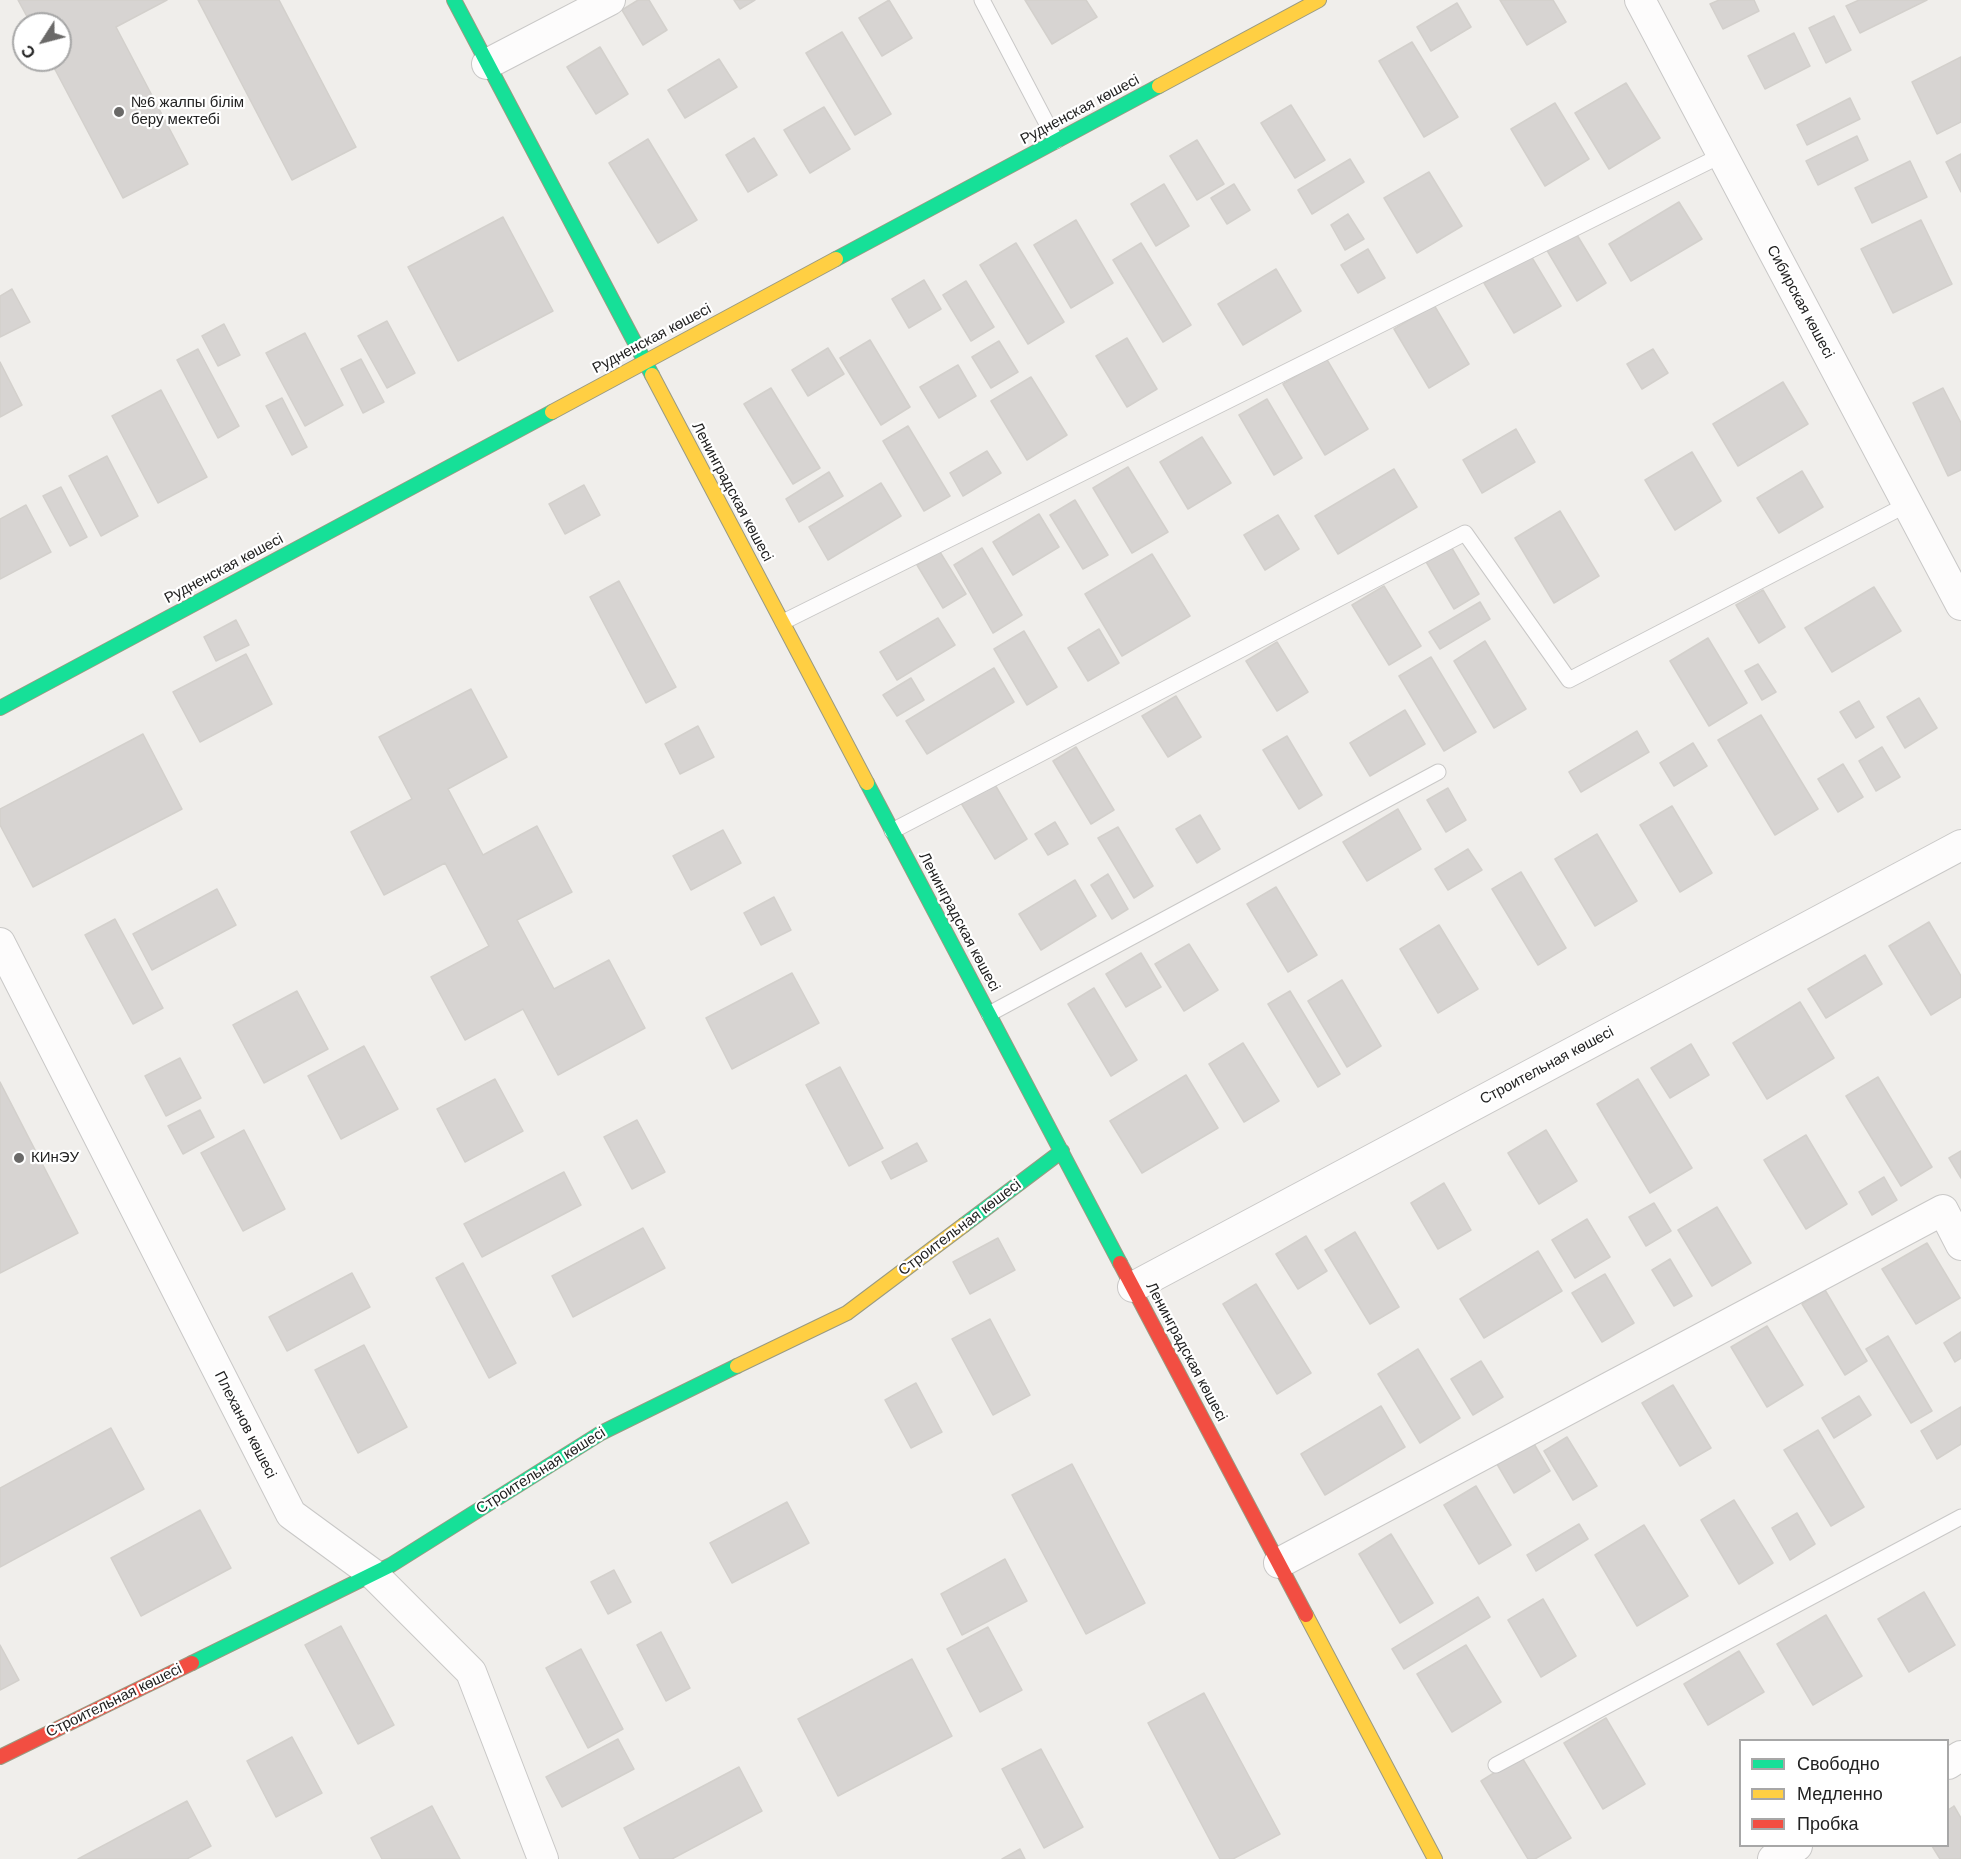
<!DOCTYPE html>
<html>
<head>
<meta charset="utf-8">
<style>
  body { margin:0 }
  #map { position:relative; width:1961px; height:1859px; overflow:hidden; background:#f0eeeb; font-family:Arial,sans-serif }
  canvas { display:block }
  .legend { position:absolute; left:1739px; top:1739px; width:210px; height:108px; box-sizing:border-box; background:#fff; border:2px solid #a7a7a7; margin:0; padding:8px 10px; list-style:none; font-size:18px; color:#222 }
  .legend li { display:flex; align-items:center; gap:12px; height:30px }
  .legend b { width:30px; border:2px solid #a7a7a7 }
  .north { position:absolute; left:12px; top:12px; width:60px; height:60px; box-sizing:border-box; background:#fff; border:2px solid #a7a7a7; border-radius:50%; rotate:234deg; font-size:16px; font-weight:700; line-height:24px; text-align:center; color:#222 }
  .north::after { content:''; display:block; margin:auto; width:21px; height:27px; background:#6a6968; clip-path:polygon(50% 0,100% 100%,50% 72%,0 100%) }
</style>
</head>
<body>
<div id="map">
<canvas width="1961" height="1859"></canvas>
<ul class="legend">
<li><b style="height:8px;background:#16e098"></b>Свободно</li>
<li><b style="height:8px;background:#ffcf43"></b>Медленно</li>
<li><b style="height:8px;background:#f24e42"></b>Пробка</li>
</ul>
<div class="north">С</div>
</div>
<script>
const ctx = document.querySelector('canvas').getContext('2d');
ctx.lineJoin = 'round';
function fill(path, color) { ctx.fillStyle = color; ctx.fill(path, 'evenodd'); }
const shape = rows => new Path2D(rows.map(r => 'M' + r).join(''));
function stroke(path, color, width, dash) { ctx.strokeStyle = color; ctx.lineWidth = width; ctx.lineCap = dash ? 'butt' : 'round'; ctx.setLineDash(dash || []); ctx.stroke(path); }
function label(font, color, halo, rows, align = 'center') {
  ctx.font = font + ' Arial,sans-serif'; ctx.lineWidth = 4.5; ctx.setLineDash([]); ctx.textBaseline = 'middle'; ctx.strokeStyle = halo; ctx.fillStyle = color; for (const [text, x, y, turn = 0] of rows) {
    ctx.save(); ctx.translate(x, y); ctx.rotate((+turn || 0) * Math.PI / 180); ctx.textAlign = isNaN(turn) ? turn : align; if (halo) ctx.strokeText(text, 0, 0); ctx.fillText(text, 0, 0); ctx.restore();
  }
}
const building = shape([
  [18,0,167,0,116,27,188,164,123,198,50,60,60,60,60,24,31,24,18,0],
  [198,0,279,0,356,147,292,180,198,0],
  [638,0,649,0,667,30,643,45,622,10,638,0],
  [734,0,755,0,740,9,734,0],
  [889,0,912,38,882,56,859,18,889,0],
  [1025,0,1086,0,1097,17,1052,44,1025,0],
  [1500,0,1553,0,1566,22,1527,45,1500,0],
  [1719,0,1754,0,1759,11,1723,29,1710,4,1719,0],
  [1859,0,1927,0,1860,33,1846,6,1859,0],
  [1457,3,1471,27,1431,51,1417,27,1457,3],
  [1834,16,1851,50,1826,63,1809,28,1834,16],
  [842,32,891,114,855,135,806,53,842,32],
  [1794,33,1810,66,1765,89,1748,56,1794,33],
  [1412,42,1458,117,1424,137,1379,61,1412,42],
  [600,47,628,94,596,114,567,67,600,47],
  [1961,57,1961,122,1937,134,1912,82,1961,57],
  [719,59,737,87,685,118,668,90,719,59],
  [1626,83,1660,138,1609,169,1575,113,1626,83],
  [1850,98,1860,119,1807,145,1797,125,1850,98],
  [1555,103,1589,159,1545,186,1511,129,1555,103],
  [1291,105,1325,160,1295,178,1261,123,1291,105],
  [824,107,850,149,810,173,784,130,824,107],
  [1857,136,1868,160,1818,185,1806,161,1857,136],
  [754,138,777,175,748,192,726,155,754,138],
  [648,139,697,220,658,243,609,163,648,139],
  [1197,140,1224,184,1197,200,1170,156,1197,140],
  [1961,154,1961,192,1946,162,1961,154],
  [1350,159,1364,182,1312,214,1298,190,1350,159],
  [1910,161,1927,197,1872,223,1855,188,1910,161],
  [1429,172,1462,226,1417,253,1384,198,1429,172],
  [1164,184,1189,226,1156,246,1131,204,1164,184],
  [1234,184,1250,210,1227,224,1211,198,1234,184],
  [1679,202,1702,239,1631,281,1609,244,1679,202],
  [1348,214,1364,239,1345,250,1331,225,1348,214],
  [503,217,553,311,458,361,408,267,503,217],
  [1076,220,1113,283,1071,308,1034,245,1076,220],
  [1921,220,1952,284,1893,313,1861,249,1921,220],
  [1574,230,1606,283,1577,301,1545,247,1574,230],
  [1016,243,1064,322,1028,344,980,265,1016,243],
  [1141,243,1191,325,1163,342,1113,260,1141,243],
  [1368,249,1385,278,1358,293,1341,265,1368,249],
  [1531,256,1561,306,1514,333,1484,283,1531,256],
  [1276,269,1301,311,1243,345,1218,304,1276,269],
  [924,280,941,309,909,328,892,299,924,280],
  [966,281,994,327,971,341,943,295,966,281],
  [12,289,30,322,0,337,0,296,12,289],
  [1434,305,1469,364,1429,388,1394,329,1434,305],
  [387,321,415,373,387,388,358,336,387,321],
  [224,324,240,355,218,366,202,336,224,324],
  [305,333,343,405,305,426,266,353,305,333],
  [1127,338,1157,389,1127,407,1096,356,1127,338],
  [870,340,910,407,881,425,840,358,870,340],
  [999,341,1018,372,991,388,972,357,999,341],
  [828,348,844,374,808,396,792,370,828,348],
  [198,349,239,426,218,438,177,360,198,349],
  [1653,349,1668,373,1642,389,1627,364,1653,349],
  [1326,358,1368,429,1325,455,1283,384,1326,358],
  [361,359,384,402,363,413,341,369,361,359],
  [0,362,22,405,0,417,0,362],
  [958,365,976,396,939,418,920,387,958,365],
  [1031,377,1067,435,1027,460,991,401,1031,377],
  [1783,382,1808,424,1738,466,1713,424,1783,382],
  [771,388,820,468,793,484,744,404,771,388],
  [1943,388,1961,423,1961,470,1948,476,1913,403,1943,388],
  [161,390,207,477,158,503,112,416,161,390],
  [282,398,307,447,292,455,266,406,282,398],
  [1267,399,1302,458,1274,475,1239,415,1267,399],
  [908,426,950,496,924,511,883,441,908,426],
  [1516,429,1535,462,1482,493,1463,460,1516,429],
  [1202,437,1231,483,1188,509,1160,462,1202,437],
  [987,451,1001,473,963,496,950,473,987,451],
  [1692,452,1721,501,1675,530,1645,480,1692,452],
  [107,456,138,516,101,536,69,476,107,456],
  [1128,467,1168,532,1132,553,1093,488,1128,467],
  [1394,469,1417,507,1338,554,1315,516,1394,469],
  [1802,471,1823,507,1779,533,1757,498,1802,471],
  [829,472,843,496,799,522,786,499,829,472],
  [881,483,901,516,828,560,809,527,881,483],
  [584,485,600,515,565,534,549,504,584,485],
  [61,487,87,537,70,546,43,496,61,487],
  [1075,500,1108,555,1083,569,1050,515,1075,500],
  [26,505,51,552,0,579,0,519,26,505],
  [1560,511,1599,576,1554,603,1515,538,1560,511],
  [1039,514,1059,547,1013,575,993,542,1039,514],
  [1278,515,1299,549,1265,570,1244,535,1278,515],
  [1450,545,1479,594,1454,609,1425,560,1450,545],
  [982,548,1022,615,993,633,954,565,982,548],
  [940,552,966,594,943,608,917,565,940,552],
  [1152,554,1190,616,1122,656,1085,594,1152,554],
  [619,581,676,687,646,703,590,597,619,581],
  [1384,586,1421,646,1389,665,1352,605,1384,586],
  [1874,587,1901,631,1832,672,1805,628,1874,587],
  [1763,590,1785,627,1759,643,1736,605,1763,590],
  [1480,602,1490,619,1440,649,1429,632,1480,602],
  [938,618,955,645,897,680,880,652,938,618],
  [236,620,249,645,216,661,204,637,236,620],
  [1099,629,1119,663,1088,681,1068,648,1099,629],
  [1024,631,1057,687,1027,705,994,649,1024,631],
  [1708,638,1747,703,1709,726,1670,661,1708,638],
  [1485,641,1526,709,1494,728,1454,661,1485,641],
  [1277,642,1308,692,1277,711,1246,661,1277,642],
  [246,654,272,704,200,742,173,692,246,654],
  [1431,657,1476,732,1444,751,1399,676,1431,657],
  [1758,664,1776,692,1762,700,1745,671,1758,664],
  [994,668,1014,702,927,754,906,721,994,668],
  [911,678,924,700,897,716,883,695,911,678],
  [471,689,507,757,448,789,483,855,537,826,572,892,517,920,554,989,609,960,645,1028,558,1075,523,1009,465,1040,431,977,489,946,445,863,384,895,351,832,412,799,379,737,471,689],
  [1176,696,1201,737,1168,757,1142,716,1176,696],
  [1919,698,1937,728,1905,748,1887,717,1919,698],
  [1859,701,1874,727,1856,738,1840,712,1859,701],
  [1405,710,1425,744,1370,776,1350,743,1405,710],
  [1761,715,1818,809,1775,835,1718,740,1761,715],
  [698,726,714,757,680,774,665,744,698,726],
  [1637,731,1649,752,1581,792,1569,772,1637,731],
  [143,734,182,809,33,887,0,825,0,809,143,734],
  [1287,736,1322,795,1299,809,1263,750,1287,736],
  [1693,743,1707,766,1674,786,1660,763,1693,743],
  [1076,747,1114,810,1091,824,1053,761,1076,747],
  [1882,747,1900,777,1876,791,1859,761,1882,747],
  [1843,764,1863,797,1838,812,1818,779,1843,764],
  [994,783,1027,839,995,859,961,803,994,783],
  [1448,788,1466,820,1446,832,1427,800,1448,788],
  [1672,806,1712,873,1680,892,1640,825,1672,806],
  [1398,809,1421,849,1367,881,1343,842,1398,809],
  [1200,815,1220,849,1197,863,1176,829,1200,815],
  [1055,822,1068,844,1048,855,1035,834,1055,822],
  [1118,827,1153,886,1134,898,1098,838,1118,827],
  [723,830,741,863,691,890,673,856,723,830],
  [1597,834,1637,901,1595,926,1555,859,1597,834],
  [1468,849,1482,870,1448,890,1435,869,1468,849],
  [1521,872,1566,948,1538,965,1492,889,1521,872],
  [1108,874,1128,909,1112,919,1091,885,1108,874],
  [1075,880,1096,916,1041,950,1019,914,1075,880],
  [1276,887,1317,955,1288,972,1247,904,1276,887],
  [217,889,236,925,152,970,133,934,217,889],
  [774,897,791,930,761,945,744,913,774,897],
  [115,919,163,1008,133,1024,85,935,115,919],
  [1929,922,1961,976,1961,997,1931,1015,1889,946,1929,922],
  [1439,925,1478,989,1438,1013,1400,949,1439,925],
  [1189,944,1218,990,1184,1011,1155,964,1189,944],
  [1141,953,1161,987,1126,1007,1106,974,1141,953],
  [1865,955,1882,984,1826,1018,1808,989,1865,955],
  [792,973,819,1023,732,1069,706,1018,792,973],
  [1342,980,1381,1046,1347,1067,1308,1001,1342,980],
  [1094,988,1137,1060,1111,1076,1068,1004,1094,988],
  [297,991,328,1049,264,1083,233,1025,297,991],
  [1290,991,1340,1074,1318,1087,1268,1004,1290,991],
  [1800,1002,1834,1058,1767,1099,1733,1043,1800,1002],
  [1243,1043,1279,1101,1244,1122,1209,1064,1243,1043],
  [1691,1044,1709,1075,1670,1098,1651,1068,1691,1044],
  [364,1046,398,1109,341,1139,308,1076,364,1046],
  [180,1058,201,1098,166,1116,145,1076,180,1058],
  [840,1067,883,1148,849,1166,806,1085,840,1067],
  [1186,1075,1218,1128,1142,1173,1110,1121,1186,1075],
  [1878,1077,1932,1167,1901,1186,1846,1096,1878,1077],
  [495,1079,523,1131,465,1162,437,1109,495,1079],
  [1638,1079,1692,1168,1650,1193,1597,1104,1638,1079],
  [0,1082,78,1233,0,1273,0,1082],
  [200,1110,214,1137,183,1154,168,1126,200,1110],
  [637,1120,665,1172,632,1189,604,1137,637,1120],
  [244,1130,285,1209,243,1231,201,1153,244,1130],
  [1546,1130,1577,1181,1539,1204,1508,1153,1546,1130],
  [1806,1135,1847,1204,1806,1229,1764,1160,1806,1135],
  [917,1143,927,1161,891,1179,882,1162,917,1143],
  [1961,1151,1961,1178,1949,1158,1961,1151],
  [564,1172,581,1205,482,1257,464,1224,564,1172],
  [1884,1177,1897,1200,1872,1215,1859,1192,1884,1177],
  [1444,1183,1471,1230,1438,1249,1411,1203,1444,1183],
  [1654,1203,1671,1231,1646,1246,1629,1217,1654,1203],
  [1717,1207,1751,1263,1712,1286,1678,1230,1717,1207],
  [1587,1219,1610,1257,1575,1278,1552,1240,1587,1219],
  [643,1228,665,1268,573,1317,552,1276,643,1228],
  [1355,1232,1399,1307,1370,1324,1325,1250,1355,1232],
  [1306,1236,1327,1271,1298,1289,1276,1254,1306,1236],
  [998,1238,1015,1270,970,1294,953,1262,998,1238],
  [1927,1243,1960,1298,1916,1324,1882,1269,1927,1243],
  [1538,1251,1562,1291,1484,1338,1460,1299,1538,1251],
  [1670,1259,1692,1296,1674,1306,1652,1270,1670,1259],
  [463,1263,516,1363,489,1378,436,1278,463,1263],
  [352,1273,370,1307,287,1351,269,1317,352,1273],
  [1605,1274,1634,1323,1602,1342,1572,1293,1605,1274],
  [1256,1284,1311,1373,1277,1394,1223,1304,1256,1284],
  [1825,1290,1867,1361,1845,1375,1802,1304,1825,1290],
  [990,1319,1030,1395,993,1415,952,1339,990,1319],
  [1767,1326,1803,1385,1767,1407,1731,1347,1767,1326],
  [1961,1332,1961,1358,1955,1362,1944,1343,1961,1332],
  [1888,1336,1932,1411,1911,1423,1866,1349,1888,1336],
  [364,1345,407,1427,358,1453,315,1370,364,1345],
  [1418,1349,1460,1418,1420,1443,1378,1374,1418,1349],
  [1481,1361,1503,1397,1473,1415,1451,1379,1481,1361],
  [916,1383,942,1432,911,1448,885,1400,916,1383],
  [1673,1385,1711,1448,1680,1466,1642,1403,1673,1385],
  [1859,1396,1871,1415,1834,1438,1822,1418,1859,1396],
  [1381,1406,1405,1447,1325,1495,1301,1454,1381,1406],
  [1961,1407,1961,1444,1937,1459,1921,1431,1961,1407],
  [111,1428,144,1489,0,1567,0,1488,111,1428],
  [1818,1430,1864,1507,1831,1526,1784,1450,1818,1430],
  [1530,1437,1550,1471,1514,1493,1494,1459,1530,1437],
  [1567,1437,1597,1486,1573,1500,1544,1451,1567,1437],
  [1072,1464,1145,1603,1086,1634,1012,1495,1072,1464],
  [1476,1486,1511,1545,1479,1564,1444,1505,1476,1486],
  [1734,1500,1773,1563,1739,1584,1701,1520,1734,1500],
  [787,1502,809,1543,732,1583,710,1543,787,1502],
  [200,1510,231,1568,141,1616,111,1558,200,1510],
  [1797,1513,1815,1544,1790,1560,1772,1528,1797,1513],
  [1579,1524,1588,1539,1536,1571,1527,1555,1579,1524],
  [1644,1525,1688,1596,1637,1626,1595,1555,1644,1525],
  [1391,1534,1433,1603,1400,1623,1359,1554,1391,1534],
  [1005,1559,1027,1601,962,1635,941,1594,1005,1559],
  [614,1570,631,1602,608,1614,591,1582,614,1570],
  [1924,1592,1955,1645,1909,1672,1878,1619,1924,1592],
  [1478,1597,1490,1617,1404,1669,1392,1649,1478,1597],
  [1543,1599,1576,1656,1541,1677,1508,1620,1543,1599],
  [1826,1615,1862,1676,1813,1705,1777,1644,1826,1615],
  [341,1626,394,1725,358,1744,305,1645,341,1626],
  [988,1627,1022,1690,980,1712,947,1649,988,1627],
  [661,1632,690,1688,666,1701,637,1645,661,1632],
  [0,1645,19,1680,0,1690,0,1645],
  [1466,1645,1501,1702,1452,1732,1417,1674,1466,1645],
  [581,1649,623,1729,588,1748,546,1668,581,1649],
  [1739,1651,1764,1692,1708,1725,1684,1684,1739,1651],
  [912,1659,952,1736,838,1796,798,1719,912,1659],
  [1204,1693,1280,1834,1233,1859,1220,1859,1148,1723,1204,1693],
  [1606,1718,1645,1784,1603,1809,1564,1743,1606,1718],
  [292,1737,322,1793,276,1817,247,1761,292,1737],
  [618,1739,634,1769,562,1807,546,1777,618,1739],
  [1041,1749,1083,1827,1044,1848,1002,1769,1041,1749],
  [1521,1756,1571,1838,1535,1859,1528,1859,1481,1781,1521,1756],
  [739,1767,762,1811,672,1859,640,1859,624,1828,739,1767],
  [187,1801,211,1846,187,1859,78,1859,187,1801],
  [432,1806,460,1859,382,1859,371,1838,432,1806],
  [1954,1806,1961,1818,1961,1859,1940,1859,1932,1846,1948,1846,1948,1810,1954,1806],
  [1020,1849,1025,1859,1002,1859,1020,1849]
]);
fill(building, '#d7d4d2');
stroke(building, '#d3d0cc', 1.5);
const lane = shape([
  [982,0,1056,141],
  [783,622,1722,155],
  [892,831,1465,533,1569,680,1908,504],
  [989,1014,1438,772],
  [1496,1765,1961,1517]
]);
const street = shape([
  [1640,0,1961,605],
  [487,64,610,0],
  [0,943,291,1514,373,1574,471,1672,543,1859],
  [1133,1287,1961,845],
  [1279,1563,1943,1210,1961,1245],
  [1948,1764,1961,1756],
  [1773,1859,1797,1846]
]);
const fast = shape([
  [454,0,652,375],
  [836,259,1159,86],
  [0,708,552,412],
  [867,783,1120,1263],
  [964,1225,1062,1151],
  [192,1663,391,1565,601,1433,737,1366]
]);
const slow = shape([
  [1159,86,1319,0],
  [652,375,867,783],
  [552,412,836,259],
  [737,1366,847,1313,964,1225],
  [1306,1615,1435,1859]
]);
const jam = shape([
  [1120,1263,1306,1615],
  [0,1757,192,1663]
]);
stroke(lane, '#c9c8c7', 17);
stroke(street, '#c9c8c7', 32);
stroke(fast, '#999a82', 16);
stroke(slow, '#999a82', 16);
stroke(jam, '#999a82', 16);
stroke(lane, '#fdfcfc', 15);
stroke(street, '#fdfcfc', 30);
stroke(fast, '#16e098', 14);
stroke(slow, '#ffcf43', 14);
stroke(jam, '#f24e42', 14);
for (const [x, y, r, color] of [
  [119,112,6,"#6a6968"],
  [19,1158,6,"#6a6968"]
]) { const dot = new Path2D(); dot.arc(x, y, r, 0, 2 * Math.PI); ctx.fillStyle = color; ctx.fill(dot); stroke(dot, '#fff', 2); }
label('15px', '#222', '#fff', [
  ["№6 жалпы білім",131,103],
  ["беру мектебі",131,120],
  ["КИнЭУ",31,1158]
], 'left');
label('15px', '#222', '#fff', [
  ["Рудненская көшесі",1080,110,-28],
  ["Сибирская көшесі",1800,302,62],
  ["Рудненская көшесі",652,339,-28],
  ["Ленинградская көшесі",732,492,62],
  ["Рудненская көшесі",224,569,-28],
  ["Ленинградская көшесі",959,922,62],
  ["Строительная көшесі",1547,1066,-28],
  ["Строительная көшесі",960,1228,-37],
  ["Ленинградская көшесі",1186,1352,62],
  ["Плеханов көшесі",245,1425,63],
  ["Строительная көшесі",541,1471,-32],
  ["Строительная көшесі",114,1701,-26]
]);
</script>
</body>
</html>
